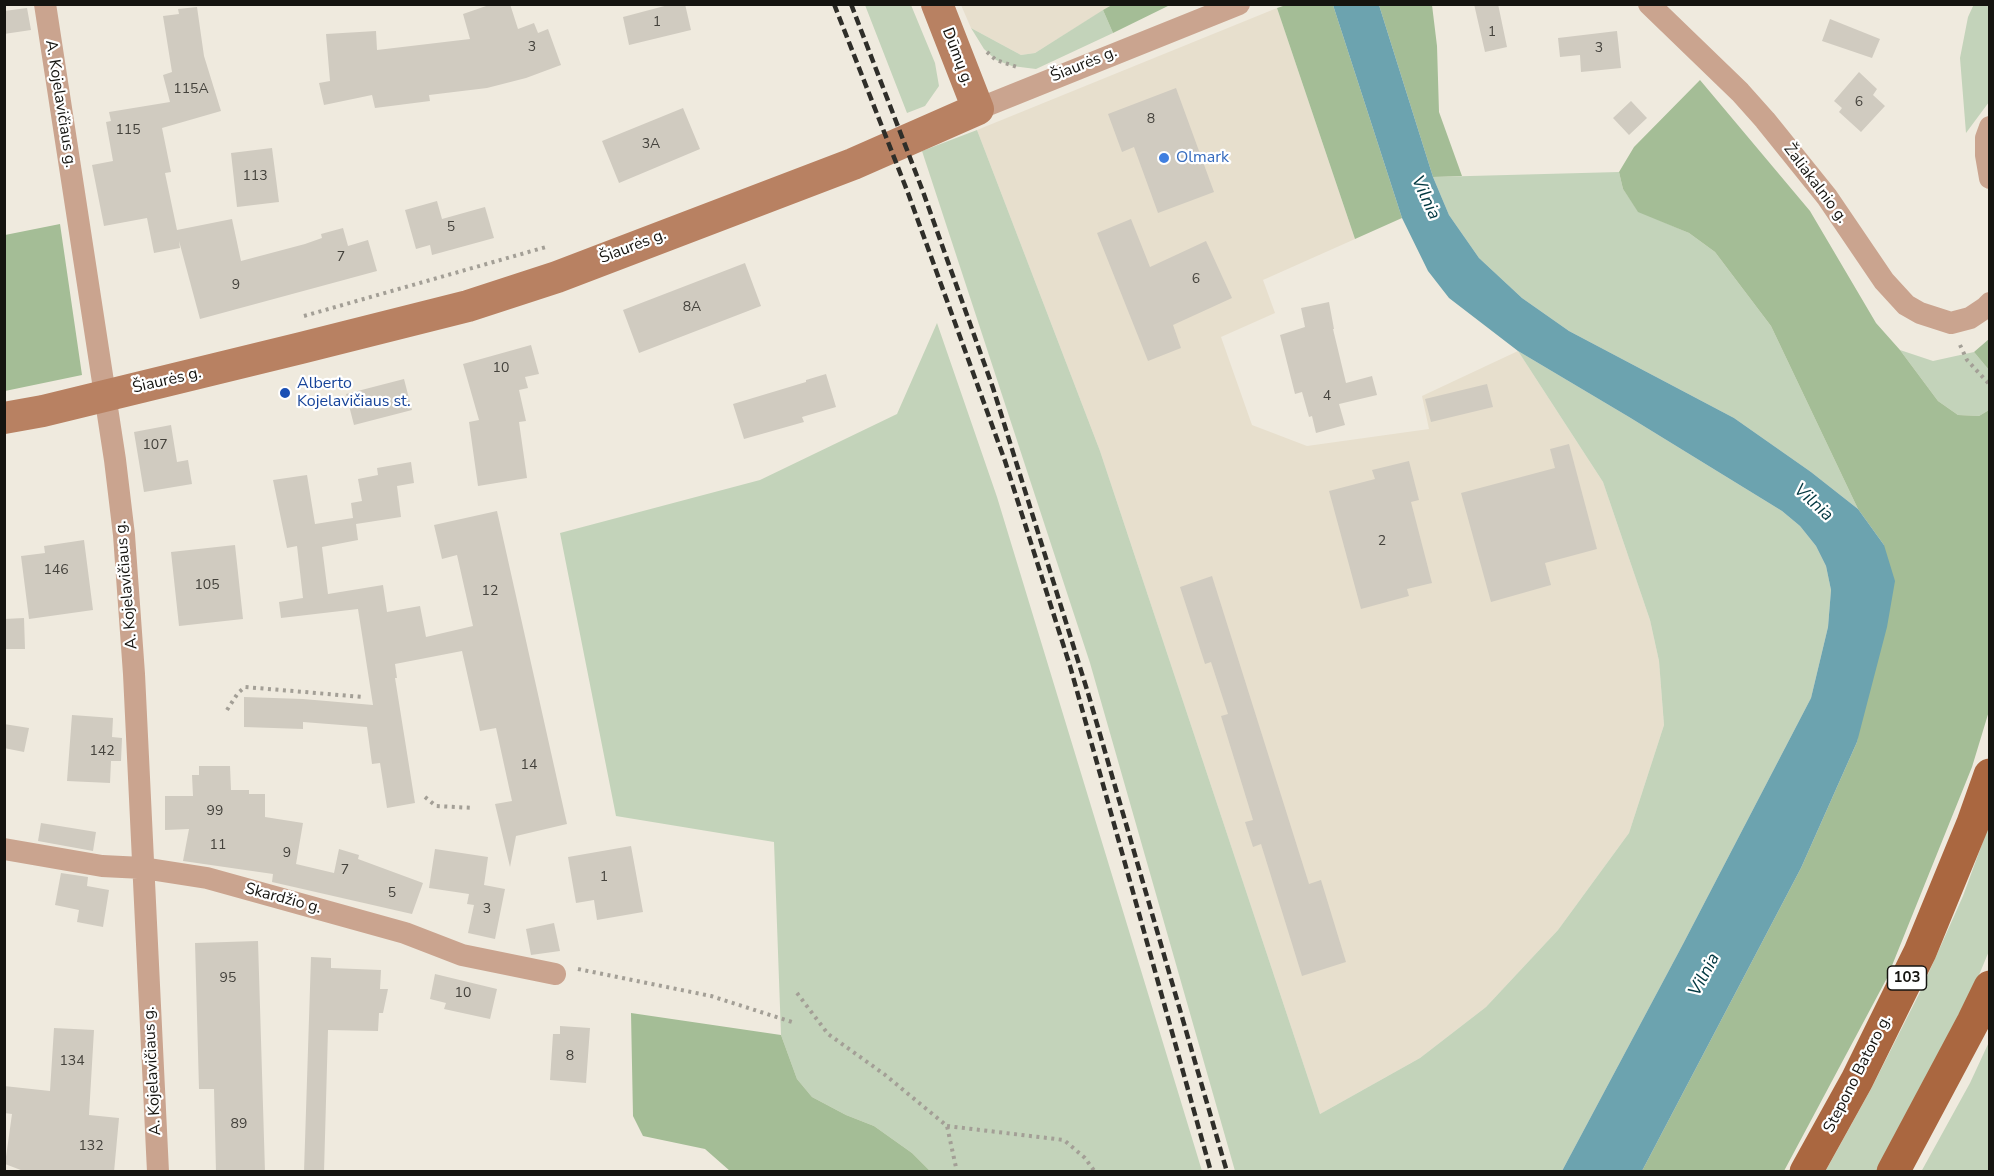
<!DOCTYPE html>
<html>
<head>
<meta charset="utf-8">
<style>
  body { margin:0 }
  #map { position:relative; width:1994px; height:1176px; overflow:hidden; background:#efeade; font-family:"Nunito Sans",sans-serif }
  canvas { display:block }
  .frame { position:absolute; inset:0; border:6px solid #151410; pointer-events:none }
</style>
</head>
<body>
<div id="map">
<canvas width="1994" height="1176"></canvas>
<div class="frame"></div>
</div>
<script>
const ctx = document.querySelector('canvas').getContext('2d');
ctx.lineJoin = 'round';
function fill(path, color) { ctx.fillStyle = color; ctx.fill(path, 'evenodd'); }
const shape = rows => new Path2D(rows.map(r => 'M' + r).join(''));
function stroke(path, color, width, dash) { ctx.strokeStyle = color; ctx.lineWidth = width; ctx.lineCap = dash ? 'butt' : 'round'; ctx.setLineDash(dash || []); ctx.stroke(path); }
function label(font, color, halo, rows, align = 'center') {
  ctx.font = font + ' "Nunito Sans",sans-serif'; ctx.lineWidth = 4.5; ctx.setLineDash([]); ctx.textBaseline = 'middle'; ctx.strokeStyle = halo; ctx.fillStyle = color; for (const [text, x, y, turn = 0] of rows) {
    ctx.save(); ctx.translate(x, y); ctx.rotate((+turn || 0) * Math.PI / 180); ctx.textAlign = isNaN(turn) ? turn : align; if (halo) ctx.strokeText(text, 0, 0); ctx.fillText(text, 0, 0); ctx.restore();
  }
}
fill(shape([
  [961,5,1112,5,1035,53,1021,55,971,28],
  [1277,8,1355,239,1263,280,1275,313,1221,337,1252,425,1307,446,1429,429,1422,396,1518,351,1603,482,1650,620,1659,661,1664,725,1629,833,1558,930,1486,1007,1420,1058,1320,1114,1100,451,977,130]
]), '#e7dfcd');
fill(shape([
  [1974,4,1989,5,1989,102,1966,133,1960,58,1968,17],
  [865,5,911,5,935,63,939,86,925,106,907,113],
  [1103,10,1113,33,1036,69,1012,66,996,60,984,49,971,28,1021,55,1035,53],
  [977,130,1100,451,1320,1114,1420,1058,1486,1007,1558,930,1629,833,1664,725,1659,661,1650,620,1603,482,1518,351,1629,417,1782,511,1800,526,1816,546,1826,566,1831,590,1828,627,1811,698,1683,944,1562,1171,1235,1171,1090,663,922,151],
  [1619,172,1623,189,1638,211,1689,233,1715,252,1771,326,1858,509,1811,472,1734,418,1569,331,1522,298,1479,258,1449,215,1433,177],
  [937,323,997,497,1202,1171,930,1171,912,1153,874,1126,846,1115,812,1097,797,1079,781,1035,774,842,616,816,560,533,760,480,897,414],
  [1900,350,1933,361,1974,352,1989,370,1989,410,1979,416,1958,415,1938,401],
  [1989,825,1989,951,1979,975,1942,1049,1877,1171,1825,1172,1871,1089,1921,990,1963,896],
  [1989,1042,1988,1171,1921,1172,1970,1083]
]), '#c3d3ba');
fill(shape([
  [1112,5,1112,4,1170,5,1113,33,1103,10],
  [1286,5,1333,5,1402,218,1355,239,1277,8],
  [1379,5,1432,5,1437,46,1439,112,1462,176,1433,177],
  [1700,80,1810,211,1876,323,1900,350,1938,401,1958,415,1979,416,1989,410,1989,711,1972,767,1887,978,1784,1171,1642,1171,1801,868,1857,742,1884,545,1858,509,1771,326,1715,252,1689,233,1638,212,1623,189,1619,172,1634,147],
  [60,224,82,375,5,391,5,235],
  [1989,339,1989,370,1974,352],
  [631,1013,781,1035,797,1079,812,1097,846,1115,874,1126,912,1153,930,1171,730,1171,705,1149,643,1136,633,1116]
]), '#a4bd96');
fill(shape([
  [1333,5,1379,5,1433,177,1449,215,1479,258,1522,298,1569,331,1734,418,1811,472,1858,509,1884,545,1895,581,1887,627,1857,742,1801,868,1642,1171,1562,1171,1683,944,1811,698,1828,627,1831,590,1826,566,1816,546,1800,526,1782,511,1629,417,1518,351,1449,298,1428,271,1402,218]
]), '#6ca3af');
fill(shape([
  [492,4,510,4,518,29,534,23,538,33,548,29,561,65,526,78,487,88,429,95,430,101,375,108,372,95,324,105,319,83,330,81,326,34,376,31,377,50,470,39,463,14],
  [672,4,685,4,691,30,629,45,623,17],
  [1474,4,1498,4,1507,47,1485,52],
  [197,7,204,56,221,111,162,128,171,172,165,173,177,230,232,219,241,261,305,244,322,238,321,234,343,228,348,246,368,240,377,271,200,319,179,241,180,248,154,253,147,218,104,226,92,165,113,161,106,122,111,121,109,112,170,102,163,75,172,72,163,16,179,14,178,9],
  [27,8,31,30,4,34,4,11],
  [1830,19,1880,39,1872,58,1822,41],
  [1617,31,1621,68,1581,72,1580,55,1560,57,1558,38],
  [1859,72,1877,89,1873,95,1885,106,1861,132,1839,112,1842,108,1834,101],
  [1176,88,1214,192,1158,213,1134,147,1122,152,1108,114],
  [1631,101,1647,118,1629,135,1613,118],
  [683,108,700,149,619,183,602,141],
  [272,148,279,202,237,207,231,153],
  [437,201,442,219,485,207,494,238,432,255,430,245,416,249,405,210],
  [1131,219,1150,267,1206,241,1232,298,1173,325,1181,348,1148,361,1097,233],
  [745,263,761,306,639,353,623,310],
  [1329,302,1334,329,1333,329,1346,383,1372,376,1377,395,1339,404,1345,425,1316,433,1312,416,1309,417,1302,392,1295,394,1280,335,1305,327,1301,308],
  [531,345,539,374,525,377,528,388,519,390,526,421,519,422,527,478,478,486,469,422,479,420,463,364],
  [826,374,836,407,802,417,804,422,744,439,733,404,806,382,806,380],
  [404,379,412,410,354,425,346,394],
  [1487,384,1493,407,1431,422,1425,399],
  [171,425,177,462,188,460,192,484,144,492,134,432],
  [1569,444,1597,549,1545,563,1551,585,1491,602,1461,493,1555,468,1550,449],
  [1409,461,1419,500,1411,502,1432,583,1407,589,1409,596,1361,609,1329,491,1375,479,1372,470],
  [411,462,414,483,397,486,401,517,356,524,358,540,322,547,328,594,383,585,387,612,420,606,426,637,473,626,457,555,442,559,434,525,497,511,567,824,516,836,510,867,495,804,512,801,496,728,480,731,462,651,395,664,397,678,395,678,415,803,387,808,380,763,372,764,367,727,303,722,303,729,244,727,244,697,303,699,373,705,358,609,281,618,279,602,303,598,297,546,287,548,273,480,307,475,315,524,353,518,351,503,362,501,358,479,378,475,377,468],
  [84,540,93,610,29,619,21,556,45,553,44,546],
  [235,545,243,619,179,626,171,552],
  [1212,576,1309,884,1321,880,1346,962,1302,976,1261,844,1253,847,1245,822,1253,820,1221,716,1228,714,1211,662,1205,664,1180,587],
  [24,618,25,649,4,649,4,619],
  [72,715,113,718,112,737,122,738,121,761,111,761,110,783,67,781],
  [4,724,29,728,24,752,4,748],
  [199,766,230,766,231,790,249,790,249,794,265,794,265,817,303,823,296,864,334,873,339,849,359,855,358,859,423,883,412,914,272,882,273,874,183,861,189,829,165,830,165,796,193,796,192,775,199,775],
  [41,823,96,832,93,851,38,841],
  [631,846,643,912,597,920,594,900,576,903,568,857],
  [435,849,488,857,484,885,505,889,495,939,468,933,474,905,467,904,469,894,429,888],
  [61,873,88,877,87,886,109,890,103,927,77,922,79,910,55,905],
  [554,923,560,951,531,955,526,929],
  [258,941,265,1172,216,1172,214,1089,199,1089,195,943],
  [311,957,331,958,331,968,381,970,380,989,388,989,383,1013,379,1013,378,1031,328,1030,324,1172,304,1172],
  [435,974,497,989,490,1019,444,1009,446,1003,430,999],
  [560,1026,590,1028,586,1083,550,1080,553,1034,560,1034],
  [54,1028,94,1030,89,1115,119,1118,114,1172,26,1172,5,1164,12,1114,4,1113,4,1086,50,1091]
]), '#d0cbc0');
stroke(shape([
  [987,52,996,60,1017,67],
  [304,316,546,247],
  [1960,345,1967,360,1990,385],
  [227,710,238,693,245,687,363,697],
  [425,797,436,806,474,808],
  [578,969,711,996,792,1022],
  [797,993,828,1034,884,1074,947,1126,957,1172],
  [947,1126,1064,1140,1085,1158,1095,1172]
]), '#a39f96', 4, [3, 4.5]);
stroke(shape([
  [45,4,115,460,124,535,134,674,158,1172],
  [1649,4,1740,92,1765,120,1827,197,1884,281,1906,305,1920,313,1951,323,1970,318,1985,308,1990,303],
  [978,109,1239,4],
  [1990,127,1986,138,1986,155,1990,178],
  [4,849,102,866,143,868,207,878,405,933,462,955,555,974]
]), '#caa48f', 22);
stroke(shape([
  [4,418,43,411,301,348,468,306,557,277,853,164,978,109,937,4]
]), '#b88162', 32);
stroke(shape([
  [1806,1172,1857,1080,1920,952,1973,823,1990,775],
  [1893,1172,1973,1022,1990,987]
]), '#aa6740', 33);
stroke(shape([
  [834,4,908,193,1005,461,1070,666,1211,1172],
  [851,4,922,189,993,388,1088,693,1227,1172]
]), '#2f2e29', 4.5, [9, 4.5]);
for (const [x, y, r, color] of [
  [1164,158,6,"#3f7fe0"],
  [285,393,6,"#1a4fb4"]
]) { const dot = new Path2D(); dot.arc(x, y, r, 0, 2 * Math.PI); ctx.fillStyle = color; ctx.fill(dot); stroke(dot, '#fff', 2); }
label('14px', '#44423c', null, [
  ["1",657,23],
  ["1",1492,33],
  ["3",532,48],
  ["3",1599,49],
  ["115A",191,90],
  ["6",1859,103],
  ["8",1151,120],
  ["115",128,131],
  ["3A",651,145],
  ["113",255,177],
  ["5",451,228],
  ["7",341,258],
  ["6",1196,280],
  ["9",236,286],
  ["8A",692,308],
  ["10",501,369],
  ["4",1327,397],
  ["107",155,446],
  ["2",1382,542],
  ["146",56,571],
  ["105",207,586],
  ["12",490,592],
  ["142",102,752],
  ["14",529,766],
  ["99",215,812],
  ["11",218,846],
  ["9",287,854],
  ["7",345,871],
  ["1",604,878],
  ["5",392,894],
  ["3",487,910],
  ["95",228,979],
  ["10",463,994],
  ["8",570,1057],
  ["134",72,1062],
  ["89",239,1125],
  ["132",91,1147]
]);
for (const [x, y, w] of [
  [1907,978,39]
]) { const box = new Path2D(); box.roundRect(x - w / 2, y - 12, w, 24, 4.5); ctx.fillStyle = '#fff'; ctx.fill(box); stroke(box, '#151410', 1.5); }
label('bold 15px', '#151410', null, [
  ["103",1907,978]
]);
label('16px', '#151410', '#fff', [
  ["Dūmų g.",957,57,69],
  ["Šiaurės g.",1084,65,-22],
  ["A. Kojelavičiaus g.",60,104,81],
  ["Žaliakalnio g.",1815,184,53],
  ["Šiaurės g.",633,247,-21],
  ["Šiaurės g.",167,381,-13],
  ["A. Kojelavičiaus g.",127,585,-95],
  ["Skardžio g.",283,899,15],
  ["A. Kojelavičiaus g.",153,1071,-93],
  ["Stepono Batoro g.",1858,1074,-63]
]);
label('16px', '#366cbe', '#fff', [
  ["Olmark",1176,158]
], 'left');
label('16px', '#164399', '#fff', [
  ["Alberto",297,384],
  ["Kojelavičiaus st.",297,402]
], 'left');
label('italic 18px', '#003740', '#fff', [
  ["Vilnia",1425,198,65],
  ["Vilnia",1813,503,42],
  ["Vilnia",1705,975,-62]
]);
</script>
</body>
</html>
